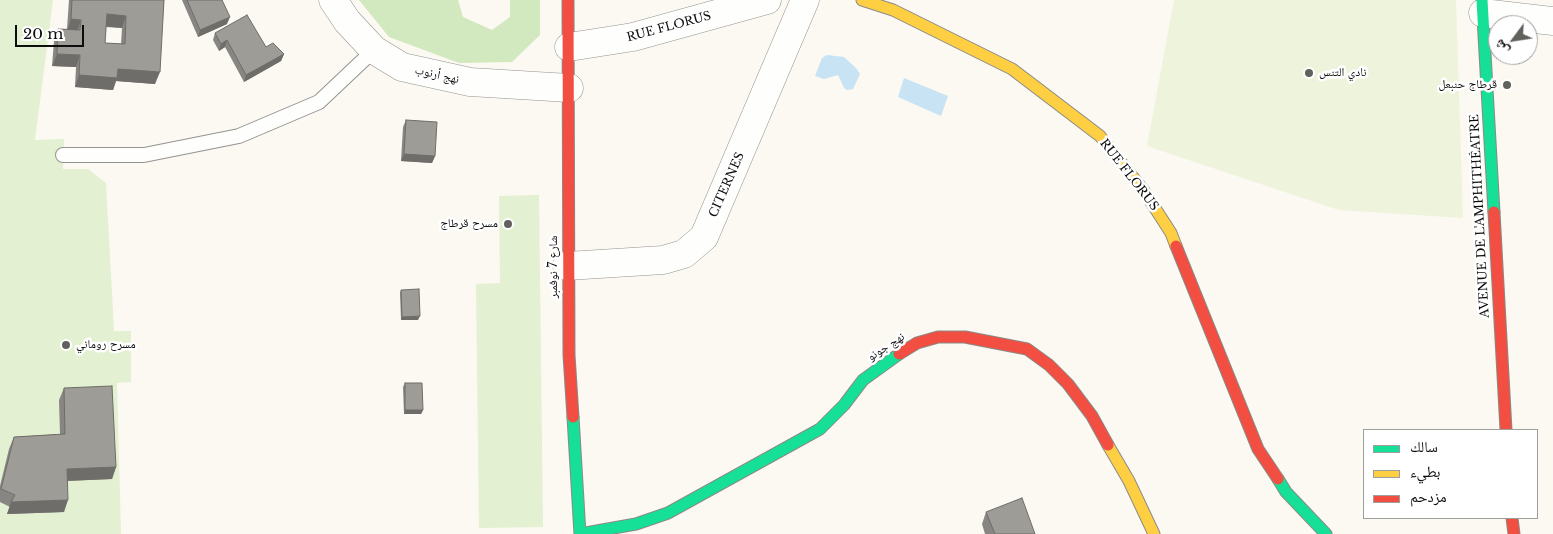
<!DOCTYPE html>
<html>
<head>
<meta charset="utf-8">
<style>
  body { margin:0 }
  #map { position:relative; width:1553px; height:534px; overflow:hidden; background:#fbf9f1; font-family:"Libre Baskerville","Noto Naskh Arabic",serif }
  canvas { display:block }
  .legend { position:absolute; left:1363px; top:429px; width:175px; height:90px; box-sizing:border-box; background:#fff; border:1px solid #9e9e9e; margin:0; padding:6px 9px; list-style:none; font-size:15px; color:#0d0d0d }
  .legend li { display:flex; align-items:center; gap:10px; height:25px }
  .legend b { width:25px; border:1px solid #9e9e9e }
  .north { position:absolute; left:1488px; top:15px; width:50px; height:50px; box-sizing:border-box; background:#fff; border:1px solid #9e9e9e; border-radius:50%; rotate:239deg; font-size:14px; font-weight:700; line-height:20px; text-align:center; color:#0d0d0d }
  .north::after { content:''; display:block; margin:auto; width:18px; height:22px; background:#60605d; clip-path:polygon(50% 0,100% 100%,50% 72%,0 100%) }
  .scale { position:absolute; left:15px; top:25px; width:69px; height:22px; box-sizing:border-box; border:2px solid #0d0d0d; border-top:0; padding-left:6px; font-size:15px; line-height:18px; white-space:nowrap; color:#0d0d0d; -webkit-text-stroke:4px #fff; paint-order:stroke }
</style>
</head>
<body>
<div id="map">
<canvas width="1553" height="534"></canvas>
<ul class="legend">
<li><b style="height:6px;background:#16e098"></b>سالك</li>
<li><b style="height:6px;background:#ffcf43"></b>بطيء</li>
<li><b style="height:6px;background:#f24e42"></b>مزدحم</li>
</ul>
<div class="north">ش</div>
<div class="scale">20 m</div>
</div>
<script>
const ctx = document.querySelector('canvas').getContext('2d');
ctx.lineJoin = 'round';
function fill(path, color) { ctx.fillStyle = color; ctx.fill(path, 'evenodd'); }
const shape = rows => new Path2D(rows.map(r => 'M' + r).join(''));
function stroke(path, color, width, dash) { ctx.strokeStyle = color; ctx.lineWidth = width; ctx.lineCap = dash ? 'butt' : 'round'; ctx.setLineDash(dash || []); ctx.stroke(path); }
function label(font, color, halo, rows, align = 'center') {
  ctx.font = font + ' "Libre Baskerville","Noto Naskh Arabic",serif'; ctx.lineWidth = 5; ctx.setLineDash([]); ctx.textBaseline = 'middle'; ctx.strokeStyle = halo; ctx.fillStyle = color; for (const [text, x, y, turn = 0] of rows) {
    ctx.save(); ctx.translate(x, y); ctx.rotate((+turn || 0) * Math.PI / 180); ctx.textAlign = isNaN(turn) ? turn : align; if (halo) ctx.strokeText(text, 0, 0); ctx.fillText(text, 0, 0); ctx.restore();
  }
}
fill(shape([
  [0,0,53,0,35,140,64,139,63,169,88,169,106,183,114,331,131,331,131,382,117,383,121,534,0,534],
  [539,195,543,527,479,528,476,284,500,283,499,196]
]), '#e3f0d1');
fill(shape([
  [359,0,458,0,463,17,492,30,510,17,510,0,540,0,540,35,512,62,459,63,389,37]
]), '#d2e8bf');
fill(shape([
  [1174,0,1456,0,1463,218,1339,210,1147,146]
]), '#edf4db');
fill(shape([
  [827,55,844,57,856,68,860,74,853,89,847,90,844,88,838,75,824,79,815,76,822,58],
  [904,78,948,96,941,116,898,97]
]), '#c8e3f4');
const lane = shape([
  [63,155,144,155,239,136,319,102,374,50]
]);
const street = shape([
  [333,0,347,21,374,50,402,67,470,82,569,88],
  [1483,13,1553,21],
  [569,47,633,37,767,0],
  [567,266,663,260,684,254,704,237,805,0]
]);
const fast = shape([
  [1482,0,1494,212],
  [573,417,580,534],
  [1278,479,1286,492,1326,534],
  [580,534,636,524,668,513,820,429,844,405,863,380,899,354]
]);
const slow = shape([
  [862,0,893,10,1012,69,1100,136,1144,191,1171,233,1176,246],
  [1108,445,1129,481,1154,534]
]);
const jam = shape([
  [568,0,569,355,573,417],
  [1494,212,1506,430],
  [1176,246,1258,449,1278,479],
  [899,354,917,343,938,337,965,337,1027,349,1049,365,1068,384,1092,416,1108,445],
  [1512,518,1514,534]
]);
stroke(lane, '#949390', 16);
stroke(street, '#949390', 29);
stroke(fast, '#8b8a86', 13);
stroke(slow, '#8b8a86', 13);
stroke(jam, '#8b8a86', 13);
stroke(lane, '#fefefd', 14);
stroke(street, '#fefefd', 28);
stroke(fast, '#16e098', 11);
stroke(slow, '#ffcf43', 11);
stroke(jam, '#f24e42', 11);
fill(shape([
  [69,0,164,0,155,84,116,81,113,90,75,87,76,67,52,66,54,41,58,29,67,29],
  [106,27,122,28,121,44,105,43],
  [182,0,222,0,227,24,198,37],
  [215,33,266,47,284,54,281,61,244,82,225,47,219,51,213,40],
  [406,120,435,156,432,163,401,161,403,127],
  [401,290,418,320,401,320,400,293],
  [405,383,423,410,421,414,404,414,403,387],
  [64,388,116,467,112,479,67,481,64,512,7,514,10,507,0,502,0,486,9,449,14,437,60,434,59,400],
  [986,512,1035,534,985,534,982,524]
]), '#888682');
fill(shape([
  [107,14,126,16,122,28,102,26],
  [230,17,227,24,198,37,200,30],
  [71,19,81,20,77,32,67,31],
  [227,40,225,47,219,51,221,44],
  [57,54,80,55,76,67,52,66],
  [284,54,281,61,244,82,246,75],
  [118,69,160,72,155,84,116,81,113,90,75,87,79,75],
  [404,154,435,156,432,163,401,161],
  [420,316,418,320,401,320,402,317],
  [405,410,423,410,421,414,404,414],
  [116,467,112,479,63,481,67,469],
  [68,500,64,512,7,514,11,502]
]), '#6f6d6a');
const building = shape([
  [72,0,164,0,160,72,118,69,117,78,79,75,80,55,57,54,58,29,80,30,81,20,71,19,72,0],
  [107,14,126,16,125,44,105,43,107,14],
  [187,0,222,0,230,17,200,30,187,0],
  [247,15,266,47,273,43,284,54,246,75,227,40,221,44,215,33,247,15],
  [406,120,437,122,435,156,404,154,406,120],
  [419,289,420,316,402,317,401,290,419,289],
  [405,383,422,383,423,410,405,410,405,383],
  [112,386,116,467,67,469,68,500,11,502,15,495,1,489,14,437,65,434,64,388,112,386],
  [1022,498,1035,534,995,534,986,512,1022,498]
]);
fill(building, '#9e9c97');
stroke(building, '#6f6d6a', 1);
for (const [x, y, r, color] of [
  [1309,73,5,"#60605d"],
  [1507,85,5,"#60605d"],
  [508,224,5,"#60605d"],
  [66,345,5,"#60605d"]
]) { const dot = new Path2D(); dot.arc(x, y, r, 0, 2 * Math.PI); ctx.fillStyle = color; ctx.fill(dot); stroke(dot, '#fff', 2); }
label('12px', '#0d0d0d', '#fff', [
  ["RUE FLORUS",669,27,-15],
  ["نهج أرنوب",437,75,13],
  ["RUE FLORUS",1129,175,52],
  ["CITERNES",727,185,-66],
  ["AVENUE DE L'AMPHITHÉATRE",1480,216,-93],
  ["شارع 7 نوفمبر",554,267,-90],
  ["نهج جونو",886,347,-33]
]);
label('12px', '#0d0d0d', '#fff', [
  ["نادي التنس",1319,73],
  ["قرطاج حنبعل",1497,85,"right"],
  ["مسرح قرطاج",498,224,"right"],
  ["مسرح روماني",76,345]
], 'left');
</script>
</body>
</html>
